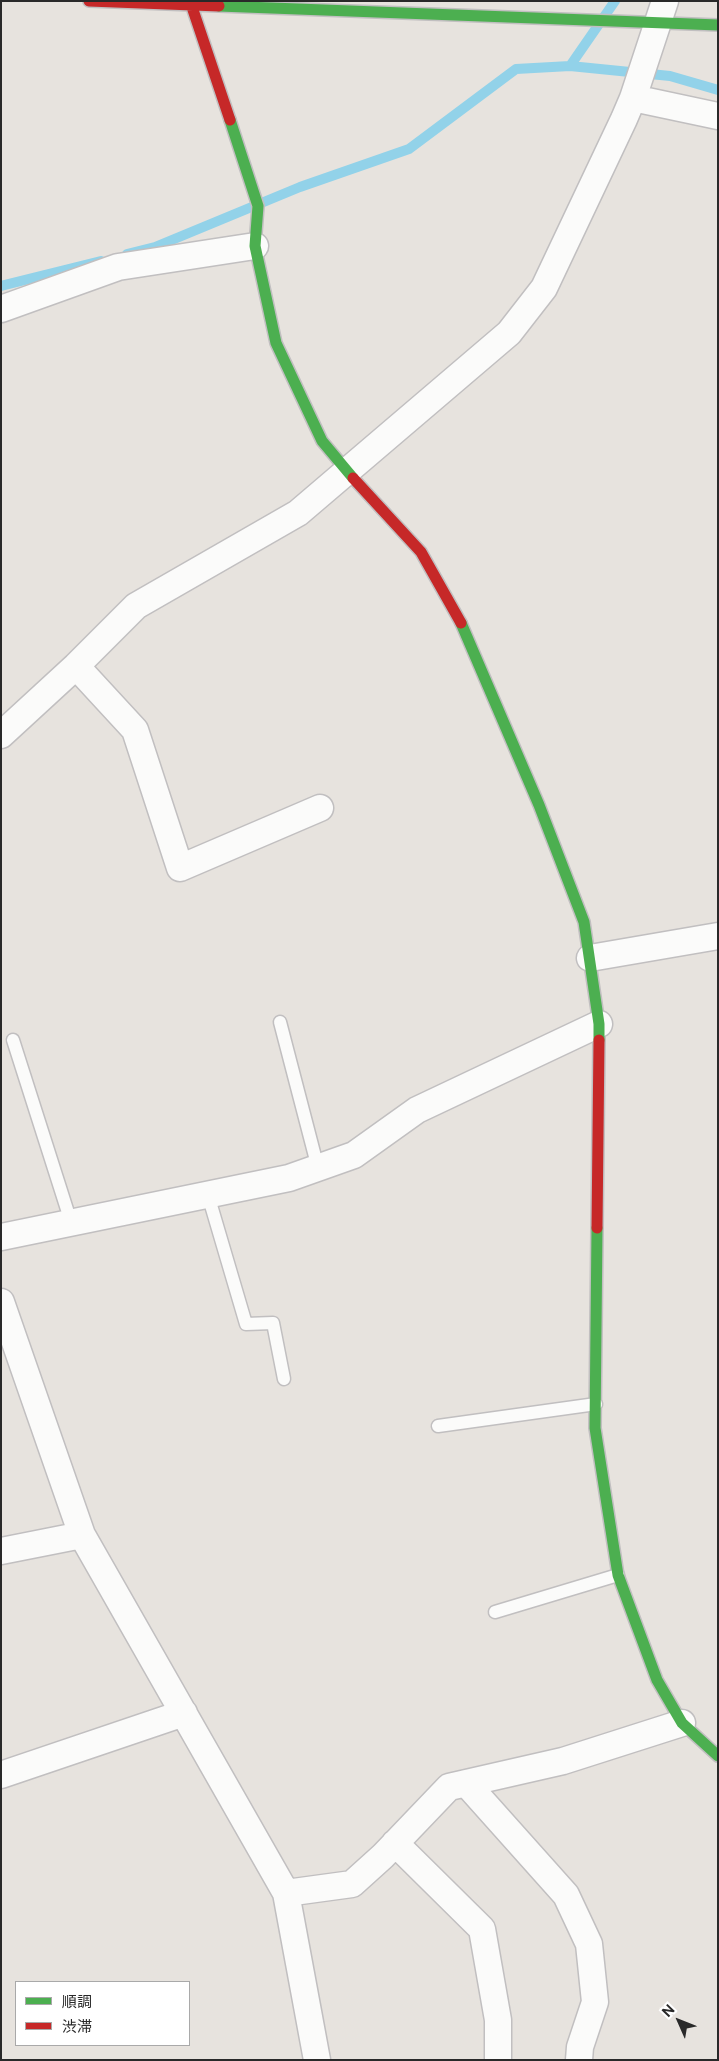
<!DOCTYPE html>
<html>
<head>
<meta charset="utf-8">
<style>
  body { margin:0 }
  #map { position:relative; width:719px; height:2061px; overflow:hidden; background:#e7e3de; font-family:"Public Sans","Noto Sans JP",sans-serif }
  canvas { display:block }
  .frame { position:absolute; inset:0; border:2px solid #292929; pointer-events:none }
  .legend { position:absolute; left:15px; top:1981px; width:175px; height:65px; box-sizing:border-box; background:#fff; border:1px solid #a9a9a9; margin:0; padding:6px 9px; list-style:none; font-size:15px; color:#292929 }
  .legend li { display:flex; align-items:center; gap:10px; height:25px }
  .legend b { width:25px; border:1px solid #a9a9a9 }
  .north { position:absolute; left:654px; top:1996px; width:50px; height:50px; -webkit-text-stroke:4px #fff; paint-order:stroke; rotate:314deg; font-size:14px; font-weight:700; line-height:20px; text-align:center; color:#292929 }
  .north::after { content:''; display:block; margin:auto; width:18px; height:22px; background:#292929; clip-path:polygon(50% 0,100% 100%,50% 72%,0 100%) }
</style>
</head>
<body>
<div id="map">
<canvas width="719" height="2061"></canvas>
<div class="frame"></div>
<ul class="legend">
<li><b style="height:6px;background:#4caf50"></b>順調</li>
<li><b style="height:6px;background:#c62828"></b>渋滞</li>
</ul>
<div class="north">N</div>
</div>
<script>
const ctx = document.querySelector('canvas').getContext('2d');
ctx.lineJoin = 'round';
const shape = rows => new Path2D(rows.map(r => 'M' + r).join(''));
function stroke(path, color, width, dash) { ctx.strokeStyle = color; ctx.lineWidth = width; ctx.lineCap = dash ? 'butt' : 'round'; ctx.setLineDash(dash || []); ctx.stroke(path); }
stroke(shape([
  [570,66,615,1],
  [127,254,155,247,300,187,409,149,516,69,570,66,670,76,718,90],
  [1,286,101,261]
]), '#92d2e9', 10);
const lane = shape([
  [280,1022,318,1168],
  [13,1040,71,1222],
  [208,1195,246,1324,273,1323,284,1379],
  [438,1426,596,1404],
  [495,1612,618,1575]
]);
const street = shape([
  [633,98,718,116],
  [1,309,118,267,255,246],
  [76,666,135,730,180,868,320,808],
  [1,735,76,666,136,606,298,513,509,333,544,288,624,119,633,98,665,1],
  [590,958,718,936],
  [1,1237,289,1178,354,1155,417,1110,599,1024],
  [1,1302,82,1535,286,1893,317,2060],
  [1,1551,82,1535],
  [1,1775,184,1713],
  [466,1783,566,1895,589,1944,595,2002,580,2047,579,2060],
  [395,1843,482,1929,498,2020,498,2060],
  [286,1893,352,1884,383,1856,449,1787,563,1761,682,1723]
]);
const fast = shape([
  [219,6,718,25],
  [230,120,258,206,255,246,276,343,322,441,353,478],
  [461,623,539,805,584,922,599,1024,599,1040],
  [597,1228,595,1428,618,1575,657,1680,682,1723,718,1756]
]);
const jam = shape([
  [89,1,219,6],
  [190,1,230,120],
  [353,478,421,552,461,623],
  [597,1228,599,1040]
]);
stroke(lane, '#c1bfc0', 15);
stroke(street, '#c1bfc0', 29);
stroke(fast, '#c1bfc0', 14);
stroke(jam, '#c1bfc0', 14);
stroke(lane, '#fbfbfa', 12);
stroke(street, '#fbfbfa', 26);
stroke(fast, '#4caf50', 11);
stroke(jam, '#c62828', 11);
</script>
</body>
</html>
